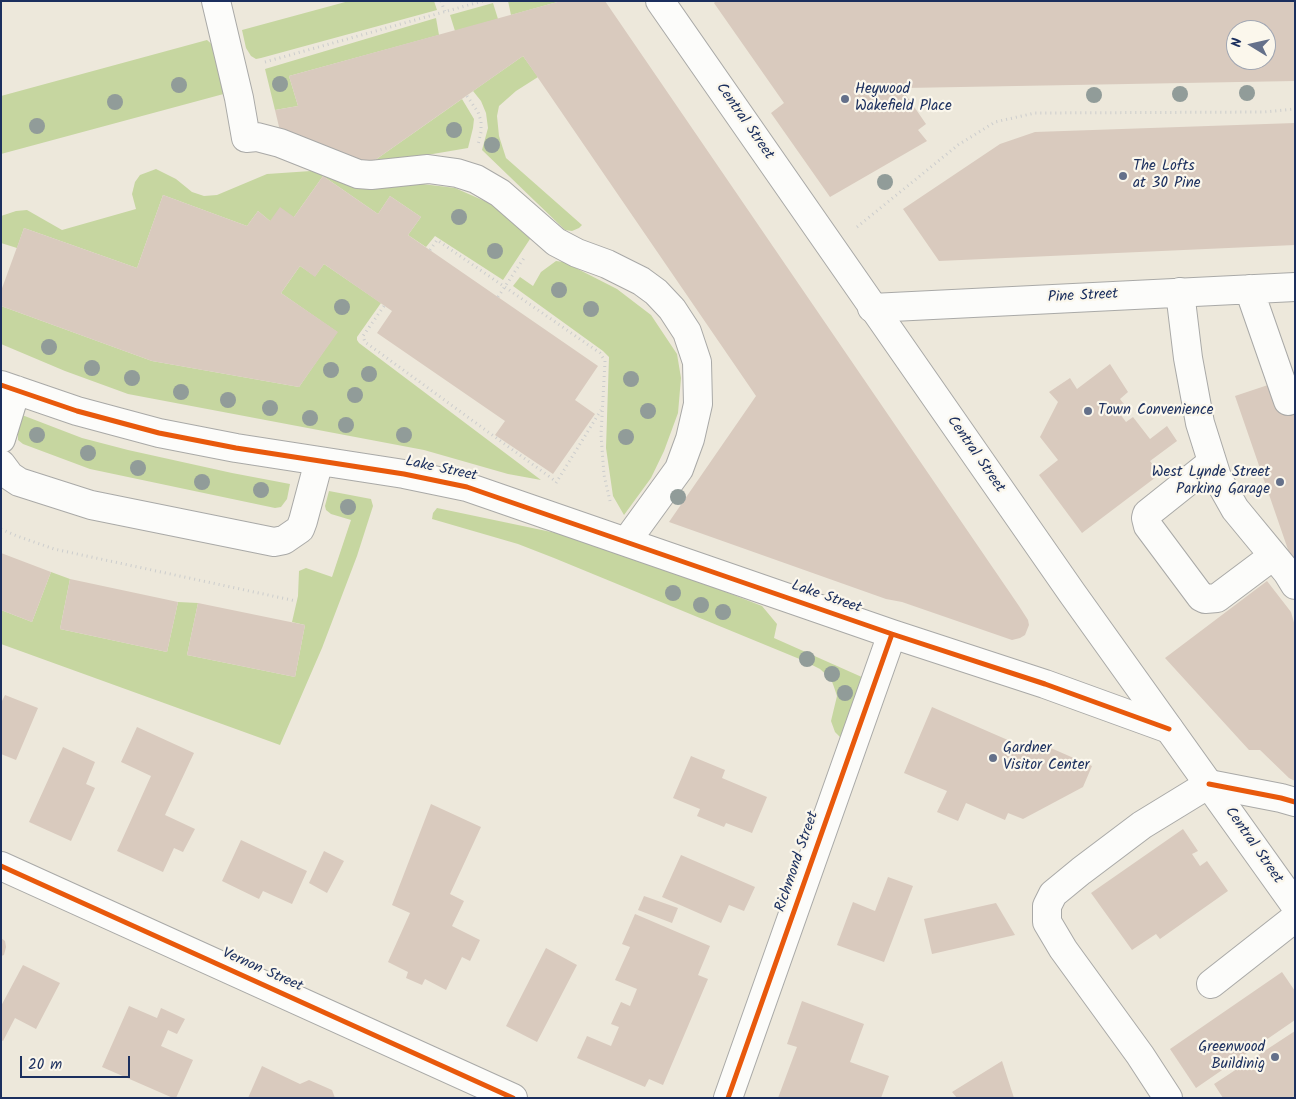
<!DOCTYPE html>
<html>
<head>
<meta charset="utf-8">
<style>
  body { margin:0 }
  #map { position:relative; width:1296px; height:1099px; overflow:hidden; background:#ede8db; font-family:Kalam,sans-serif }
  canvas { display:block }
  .frame { position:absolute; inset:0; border:2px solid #1b2f5e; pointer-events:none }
  .north { position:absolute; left:1226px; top:20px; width:50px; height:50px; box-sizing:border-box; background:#fbf7ec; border:1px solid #a1a7b3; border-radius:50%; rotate:279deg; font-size:14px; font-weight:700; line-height:20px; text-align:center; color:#1b2f5e }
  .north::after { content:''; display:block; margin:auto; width:18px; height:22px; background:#64708a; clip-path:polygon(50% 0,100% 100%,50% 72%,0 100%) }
  .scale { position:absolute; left:20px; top:1056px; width:110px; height:22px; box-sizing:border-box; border:2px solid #1b2f5e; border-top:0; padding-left:6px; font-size:15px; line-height:18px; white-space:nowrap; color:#1b2f5e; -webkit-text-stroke:4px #fbf7ec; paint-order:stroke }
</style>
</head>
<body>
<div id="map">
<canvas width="1296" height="1099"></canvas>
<div class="frame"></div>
<div class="north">N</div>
<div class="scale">20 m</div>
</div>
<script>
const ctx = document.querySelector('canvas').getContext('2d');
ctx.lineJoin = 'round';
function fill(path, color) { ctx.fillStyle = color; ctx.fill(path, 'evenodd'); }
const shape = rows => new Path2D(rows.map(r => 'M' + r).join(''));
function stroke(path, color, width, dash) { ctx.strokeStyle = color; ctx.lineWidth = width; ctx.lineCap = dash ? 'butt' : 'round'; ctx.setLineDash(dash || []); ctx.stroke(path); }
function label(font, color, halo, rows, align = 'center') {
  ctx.font = font + ' Kalam,sans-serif'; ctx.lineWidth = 4.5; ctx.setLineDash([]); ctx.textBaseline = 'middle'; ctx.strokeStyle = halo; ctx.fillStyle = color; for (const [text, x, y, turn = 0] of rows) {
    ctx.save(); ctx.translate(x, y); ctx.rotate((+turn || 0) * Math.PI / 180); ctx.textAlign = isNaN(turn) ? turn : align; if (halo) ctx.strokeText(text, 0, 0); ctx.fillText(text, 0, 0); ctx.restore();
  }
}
fill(shape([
  [349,1,434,1,437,10,261,58,256,59,251,56,246,48,242,30],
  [508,1,561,1,511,15],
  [493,3,498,19,455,31,450,15],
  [436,18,439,35,289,76,298,106,275,110,265,69],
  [207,40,215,47,231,92,1,154,1,96],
  [523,56,538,77,516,91,499,106,497,116,499,136,506,158,582,225,579,228,572,231,565,230,482,150,488,128,486,113,481,101,473,91],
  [462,99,474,119,473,128,468,148,368,165],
  [156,169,176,179,192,192,204,196,217,195,267,174,311,171,322,172,345,184,414,183,455,188,496,206,530,239,503,280,435,236,426,247,408,235,421,217,390,196,378,214,323,176,294,217,270,221,258,211,247,226,163,195,137,268,24,228,17,248,1,243,1,216,16,211,27,210,62,230,136,209,132,194,135,182,140,175],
  [556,261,564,262,617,289,651,315,677,354,681,378,678,413,664,451,651,478,624,515,613,496,606,448,609,357,603,351,513,286,520,277,533,286,541,272],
  [324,264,381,303,357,337,357,340,359,343,541,480,508,474,424,450,128,394,65,371,1,344,1,306,152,361,299,387,337,332,281,293,300,266,315,276],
  [22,415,82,438,128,450,232,473,290,484,287,499,281,507,275,508,90,469,23,444,18,440,18,432],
  [329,491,371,499,373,506,357,556,322,648,280,745,1,644,1,610,32,622,51,572,70,579,60,629,167,652,178,602,198,603,187,655,295,677,305,625,292,622,298,596,299,571,306,568,332,577,351,520,331,514,326,510,325,506],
  [437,508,556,533,636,557,762,606,777,624,774,638,864,678,841,738,835,732,831,721,837,696,834,687,831,679,820,669,802,660,554,558,518,544,432,519,433,513]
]), '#c6d6a0');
fill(shape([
  [561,1,605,1,1019,606,1028,620,1029,625,1025,635,1020,638,1012,640,902,602,886,599,669,522,756,396,523,56,368,165,280,131,275,110,298,106,289,76],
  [716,1,1295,1,1295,81,905,88,906,95,926,124,918,130,927,141,830,197,771,113,784,103,714,3],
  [1236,30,1266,30,1266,60,1236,60],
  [1295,123,1295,245,939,261,903,209,1000,144,1035,132],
  [323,176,378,214,390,196,421,217,408,235,598,366,575,400,595,414,553,474,495,435,505,421,377,333,392,311,324,264,315,277,300,266,281,293,338,332,299,387,152,361,1,306,1,291,24,228,137,268,163,195,247,226,258,211,270,221,280,207,294,217],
  [1110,364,1128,392,1120,399,1127,408,1120,414,1126,422,1133,417,1150,439,1167,426,1177,441,1150,461,1160,474,1082,533,1039,475,1058,460,1040,437,1058,402,1049,392,1070,378,1077,389],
  [1295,376,1295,567,1294,567,1235,396],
  [1,553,51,572,32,622,1,610],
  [70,579,178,602,167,652,60,629],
  [1267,581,1291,612,1295,626,1295,781,1289,778,1260,750,1249,750,1165,658],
  [198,603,305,625,295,677,187,655],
  [5,695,38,708,16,760,1,754,1,703],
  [932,707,1033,751,1037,742,1092,766,1083,787,1023,819,1008,813,1005,820,966,803,958,821,937,812,947,791,904,773],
  [137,727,194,753,165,815,195,829,183,852,174,848,163,872,117,851,151,776,121,762],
  [63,747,95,762,86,784,95,788,71,841,29,822],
  [691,756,725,770,722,778,767,797,752,833,726,823,724,827,697,816,700,809,673,798],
  [431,804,481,827,450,894,464,901,452,926,480,940,470,961,462,957,446,990,425,979,422,985,406,978,408,972,388,962,410,913,392,905],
  [1183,829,1198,851,1192,854,1200,866,1207,861,1228,891,1160,939,1156,934,1132,950,1091,893],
  [241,840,307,871,292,904,263,891,259,899,222,881],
  [324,851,344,861,327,893,309,883],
  [681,855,755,887,744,911,729,905,721,923,662,897],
  [888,877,913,886,884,962,837,945,853,902,875,911],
  [644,896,678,908,672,923,638,910],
  [996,903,1015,935,932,954,924,919],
  [635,914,710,946,698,975,708,979,663,1085,649,1079,645,1087,577,1058,587,1036,611,1046,619,1027,611,1024,621,1002,630,1006,637,989,615,980,630,947,622,944],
  [1,938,5,941,6,947,4,955,1,956],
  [546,948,577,965,537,1042,506,1026],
  [23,965,60,983,36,1029,15,1018,3,1041,1,1040,1,1006],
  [1282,972,1295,991,1295,1020,1196,1088,1170,1049],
  [802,1001,864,1024,850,1062,889,1076,881,1098,778,1098,797,1047,787,1044],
  [129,1006,157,1018,161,1008,185,1019,177,1034,168,1030,161,1046,193,1060,176,1098,173,1098,102,1067],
  [1295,1031,1295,1098,1223,1098,1214,1084],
  [1002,1061,1014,1098,957,1098,952,1092],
  [262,1066,300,1084,309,1080,332,1090,335,1098,248,1098]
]), '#d9cabe');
const minor = shape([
  [216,1,239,98,246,138,257,137,280,143,358,174,371,175,428,169,457,173,476,179,500,193,556,242,577,253,607,264,641,281,656,292,672,309,687,332,697,362,698,404,690,439,679,469,626,542],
  [1249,289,1288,401],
  [1180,292,1188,358,1200,423,1217,477,1235,509,1287,572,1295,585],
  [872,308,1295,287],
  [1,385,77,411,159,433,236,448,404,474,467,487,892,634,1045,684,1169,729],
  [1,439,16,390],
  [1211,463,1147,514,1146,518,1148,526,1201,597,1205,599,1217,598,1273,556],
  [1,464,10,476,19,482,91,505,274,542,284,540,300,529,303,521,319,461],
  [1,866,513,1098],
  [1211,984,1295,918],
  [728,1098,892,634],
  [1168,1098,1140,1055,1063,949,1047,922,1047,906,1053,894,1081,871,1142,825,1209,784,1281,798,1295,802]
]);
const major = shape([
  [660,1,1072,593,1295,905]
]);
stroke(minor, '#a9a9a7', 30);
stroke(major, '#a9a9a7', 30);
stroke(shape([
  [441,1,445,12],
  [265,62,483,1],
  [467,96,478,112,481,121,481,132,478,145],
  [857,227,958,145,995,122,1035,113,1264,112,1295,109],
  [430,250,437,240,600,353,605,361,601,435,604,475,610,501],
  [498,297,524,258],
  [384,306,363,336,365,342,554,480],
  [556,483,601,410],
  [1,529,17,536,54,549,296,601]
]), '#cccdcd', 3, [1, 4]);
stroke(minor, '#fcfcfa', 28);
stroke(major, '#fcfcfa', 28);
stroke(shape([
  [1,385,77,411,159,433,236,448,404,474,467,487,892,634,1045,684,1169,729],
  [1209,784,1281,798,1295,802],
  [1,866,513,1098],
  [728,1098,892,634]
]), '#e8590c', 5);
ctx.fillStyle = '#919c99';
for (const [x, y] of [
  [280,84],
  [179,85],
  [1247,93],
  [1180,94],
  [1094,95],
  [115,102],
  [37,126],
  [454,130],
  [492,145],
  [885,182],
  [459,217],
  [495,251],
  [559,290],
  [342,307],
  [591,309],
  [49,347],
  [92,368],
  [331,370],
  [369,374],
  [132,378],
  [631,379],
  [181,392],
  [355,395],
  [228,400],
  [270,408],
  [648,411],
  [310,418],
  [346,425],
  [37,435],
  [404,435],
  [626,437],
  [88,453],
  [138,468],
  [202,482],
  [261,490],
  [678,497],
  [348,507],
  [673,593],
  [701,605],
  [723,612],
  [807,659],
  [832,674],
  [845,693]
]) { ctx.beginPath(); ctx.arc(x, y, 8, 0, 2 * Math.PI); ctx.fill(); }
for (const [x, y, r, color] of [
  [845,99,5,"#64708a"],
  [1123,176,5,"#64708a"],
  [1088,411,5,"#64708a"],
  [1280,482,5,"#64708a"],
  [993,758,5,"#64708a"],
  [1275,1057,5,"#64708a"]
]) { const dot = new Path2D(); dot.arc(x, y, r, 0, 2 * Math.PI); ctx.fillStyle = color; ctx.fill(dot); stroke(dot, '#fbf7ec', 2); }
label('15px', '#1b2f5e', '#fbf7ec', [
  ["Heywood",855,90],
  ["Wakefield Place",855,107],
  ["The Lofts",1133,167],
  ["at 30 Pine",1133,184],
  ["Town Convenience",1098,411],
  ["West Lynde Street",1270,473,"right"],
  ["Parking Garage",1270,490,"right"],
  ["Gardner",1003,749],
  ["Visitor Center",1003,766],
  ["Greenwood",1265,1048,"right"],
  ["Buildinig",1265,1065,"right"]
], 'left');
label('15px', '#1b2f5e', '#fbf7ec', [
  ["Central Street",744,122,55],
  ["Pine Street",1083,297,-3],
  ["Central Street",975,455,55],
  ["Lake Street",441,470,12],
  ["Lake Street",826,598,19],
  ["Central Street",1253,846,55],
  ["Richmond Street",798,862,-71],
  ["Vernon Street",262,971,24]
]);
</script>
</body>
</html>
